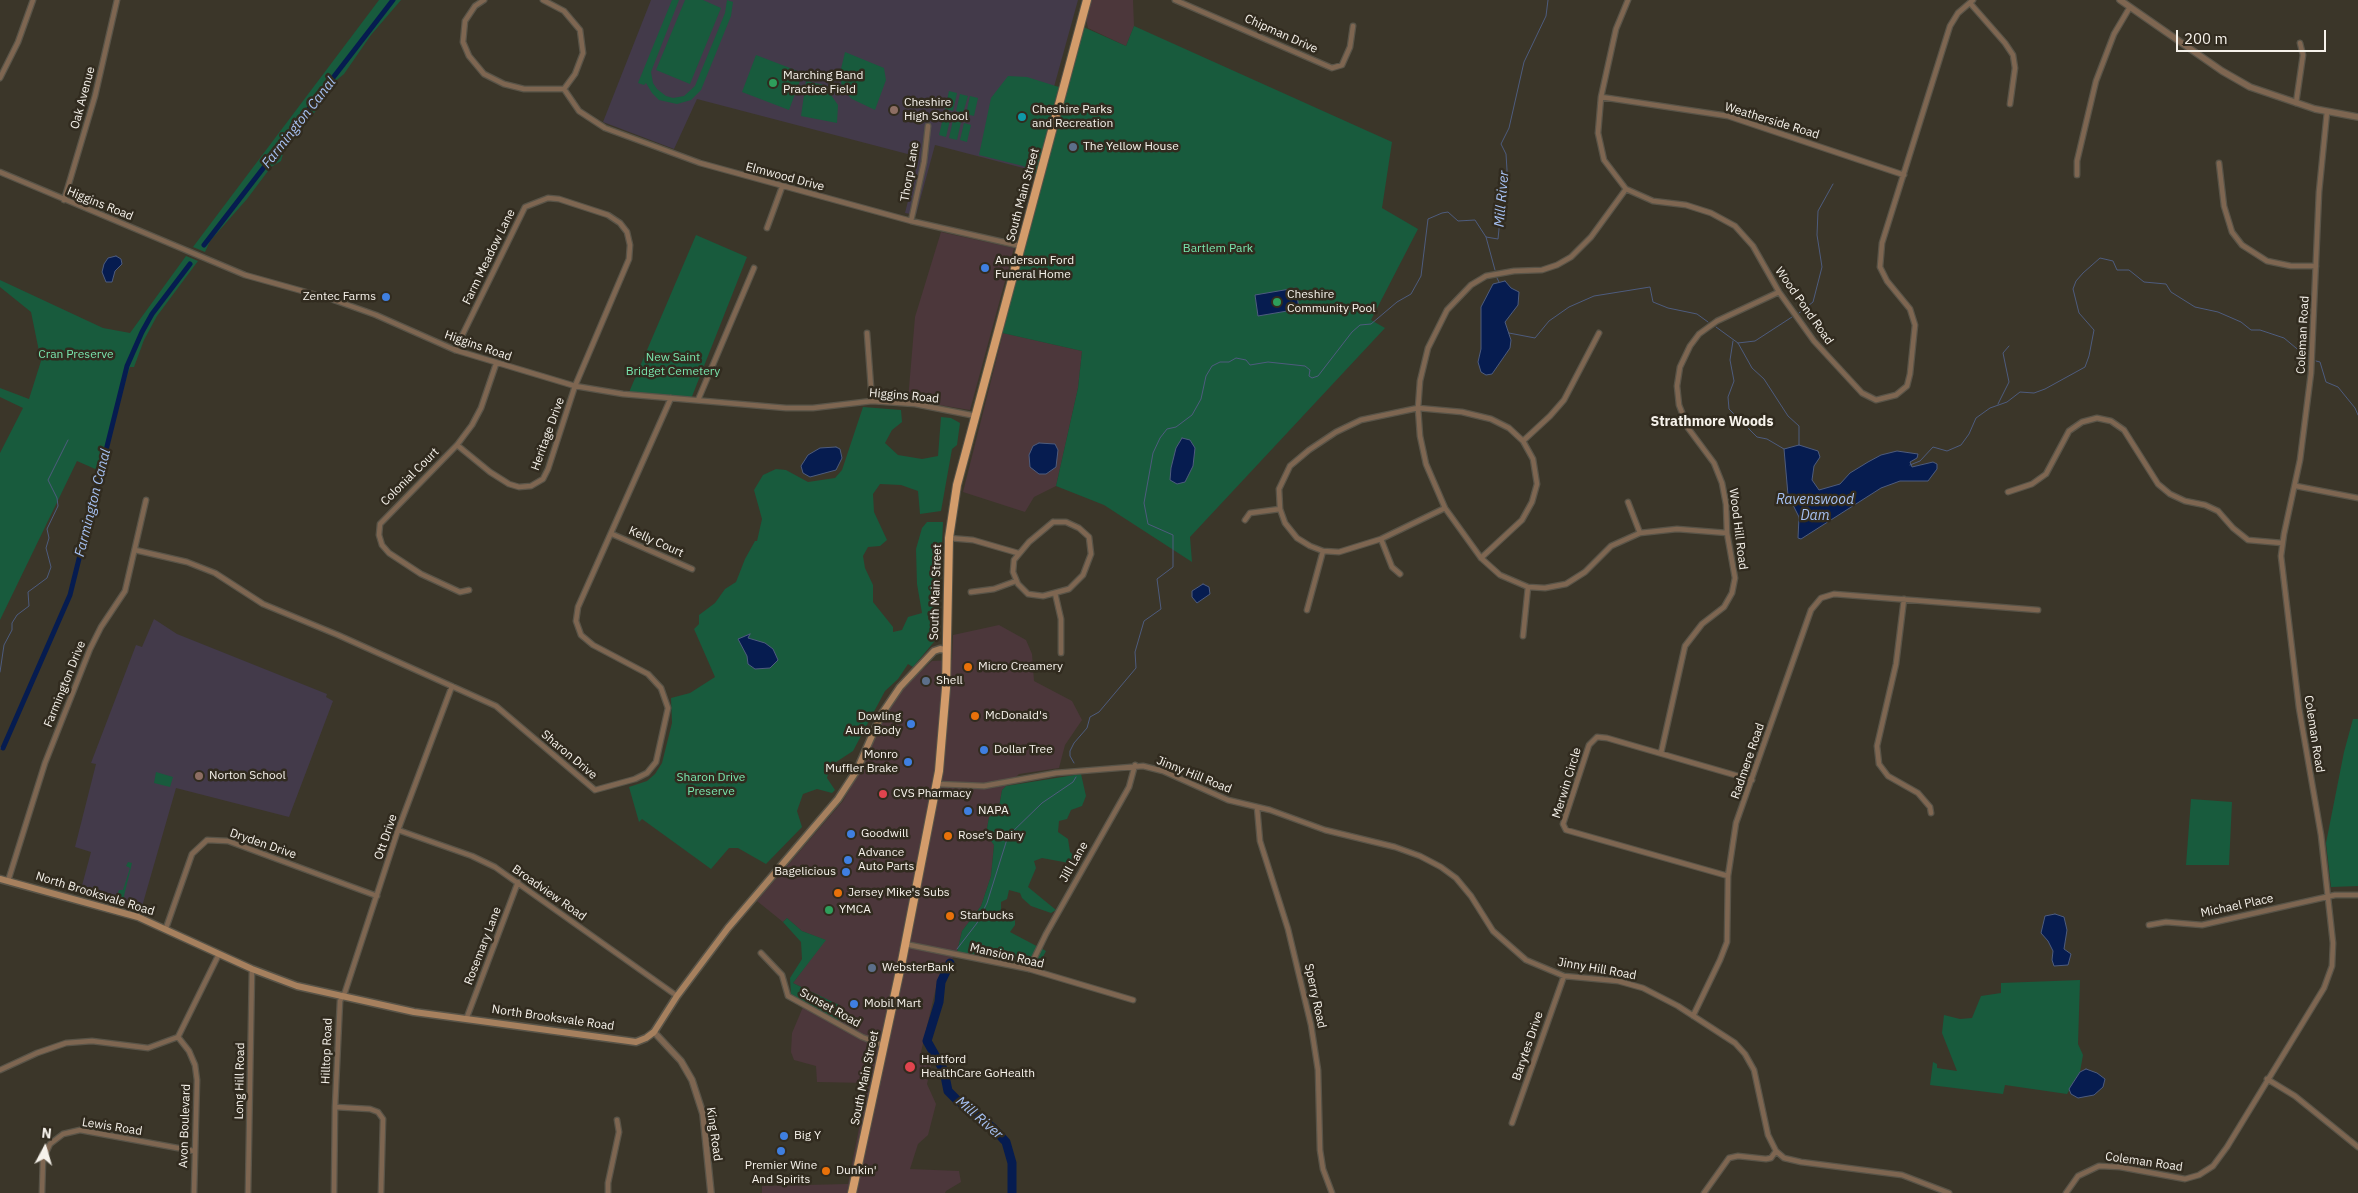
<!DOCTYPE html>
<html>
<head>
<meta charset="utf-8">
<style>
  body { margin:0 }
  #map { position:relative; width:2358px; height:1193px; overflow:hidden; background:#3b3629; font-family:"IBM Plex Sans",sans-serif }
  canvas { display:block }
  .north { position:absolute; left:20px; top:1123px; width:50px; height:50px; -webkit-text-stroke:4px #312b1f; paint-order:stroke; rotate:6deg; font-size:14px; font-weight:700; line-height:20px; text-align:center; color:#f6f2eb }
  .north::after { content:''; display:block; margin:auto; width:18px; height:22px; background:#f6f2eb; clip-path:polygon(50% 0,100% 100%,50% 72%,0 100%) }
  .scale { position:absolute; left:2176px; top:30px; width:150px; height:22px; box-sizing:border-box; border:2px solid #f6f2eb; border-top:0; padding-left:6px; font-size:15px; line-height:18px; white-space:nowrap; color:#f6f2eb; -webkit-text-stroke:4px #312b1f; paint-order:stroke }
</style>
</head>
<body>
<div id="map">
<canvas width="2358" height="1193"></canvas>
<div class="north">N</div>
<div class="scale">200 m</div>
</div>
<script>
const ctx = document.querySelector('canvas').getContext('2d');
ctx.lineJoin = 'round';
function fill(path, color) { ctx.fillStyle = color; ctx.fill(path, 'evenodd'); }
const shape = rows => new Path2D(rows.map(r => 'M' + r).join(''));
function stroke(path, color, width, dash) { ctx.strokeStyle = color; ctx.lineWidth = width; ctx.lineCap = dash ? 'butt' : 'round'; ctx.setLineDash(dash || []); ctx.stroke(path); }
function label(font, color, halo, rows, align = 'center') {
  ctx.font = font + ' "IBM Plex Sans",sans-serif'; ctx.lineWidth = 5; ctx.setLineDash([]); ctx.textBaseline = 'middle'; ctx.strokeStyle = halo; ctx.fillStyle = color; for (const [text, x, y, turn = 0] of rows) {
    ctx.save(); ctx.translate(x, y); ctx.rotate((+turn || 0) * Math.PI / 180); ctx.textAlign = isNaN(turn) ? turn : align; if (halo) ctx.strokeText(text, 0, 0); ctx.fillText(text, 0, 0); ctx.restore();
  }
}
fill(shape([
  [1082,0,1133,0,1134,26,1126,46,1088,28],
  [941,232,1014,248,970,410,908,400,915,317],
  [1003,333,1082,351,1078,388,1056,486,1034,497,1025,512,963,492],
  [999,625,1026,640,1032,654,1034,681,1072,701,1082,720,1065,745,1059,768,1019,774,1002,790,998,813,989,817,986,834,994,845,991,876,981,906,962,931,957,952,938,979,921,1052,932,1062,927,1084,936,1104,928,1135,918,1144,910,1169,959,1171,961,1182,946,1191,945,1193,762,1193,762,1186,848,1184,868,1083,817,1082,816,1066,794,1060,791,1052,792,1033,803,1007,840,1025,839,1005,793,983,825,940,802,931,787,918,783,922,757,901,843,801,868,757,879,728,891,705,904,687,932,661,952,660,953,635]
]), '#4c373b');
fill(shape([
  [651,0,1078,0,1031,170,935,145,916,215,905,213,919,157,697,99,674,149,603,122],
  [154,619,177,634,327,694,326,697,333,701,289,817,176,788,141,910,80,893,91,852,75,847,96,764,91,763,136,645,142,647]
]), '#433a4a');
fill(shape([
  [379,0,401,0,371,35,344,74,333,83,321,104,295,138,285,147,281,161,271,167,247,199,210,241,205,252,193,247],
  [672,0,679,0,651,72,653,83,657,89,666,96,673,98,684,96,695,86,725,13,727,0,733,2,731,16,701,90,691,100,677,104,659,100,652,93,646,83,644,85,638,83],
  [685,0,703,0,721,8,690,84,656,70],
  [1079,25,1126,46,1134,26,1392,142,1382,208,1418,229,1371,320,1385,328,1190,537,1192,562,1104,505,1056,486,1078,388,1082,351,998,332,1041,177,1023,166,979,155,991,98,1008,76,1027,77,1062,88],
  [845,52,884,68,886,80,875,110,852,99,842,89,840,73],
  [756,55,803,73,789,110,742,92],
  [806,81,824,85,838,105,837,123,801,116],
  [949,91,957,93,953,111,945,109],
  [960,94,968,96,963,113,956,111],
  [970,96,978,98,974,116,966,114],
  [943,118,950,120,946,137,939,135],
  [953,120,961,122,957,140,949,138],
  [964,123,971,125,967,142,960,140],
  [696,235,747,257,691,399,627,397],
  [186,256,198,261,157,316,144,340,134,367,130,367,121,394,102,472,77,461,0,620,0,453,23,408,0,397,0,388,29,399,41,361,31,312,0,287,0,280,103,328,130,333],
  [863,407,901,410,902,422,892,430,885,443,898,455,922,459,938,456,941,417,951,418,960,423,957,445,952,449,941,511,920,514,918,491,901,485,880,484,873,494,874,512,887,540,880,546,868,547,863,556,865,568,873,585,873,602,893,627,893,632,902,630,908,617,922,613,917,584,916,549,922,528,927,522,943,522,938,637,913,667,908,664,898,679,885,691,853,751,830,766,827,778,835,790,832,793,817,789,803,794,797,811,802,827,766,864,738,848,729,848,711,869,642,819,639,822,629,787,647,781,655,774,662,763,672,723,671,698,690,693,715,677,694,629,699,624,699,615,715,603,725,589,736,582,745,559,755,541,757,541,762,519,754,490,763,475,776,469,786,470,808,482,835,478,842,470],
  [2353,719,2358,719,2358,886,2331,887,2326,843,2344,752],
  [156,772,173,777,170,787,154,783],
  [1081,774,1086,796,1082,806,1071,810,1067,819,1059,821,1058,832,1068,839,1070,852,1079,860,1069,863,1042,858,1034,861,1036,868,1028,887,1056,910,1051,913,1031,906,1022,898,1020,893,1009,890,1007,899,1001,902,1001,913,1011,915,1015,921,1015,925,1010,932,1046,951,1037,968,1007,958,957,952,962,931,981,906,991,876,994,845,986,834,989,817,998,813,1002,790,1006,786],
  [2191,799,2232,802,2229,865,2186,865],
  [128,862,132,863,124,896,127,905,115,902,119,890,123,890,130,868,126,866],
  [787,918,802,931,826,940,793,983,839,1005,839,1021,791,995,790,978,802,959,801,942,783,922],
  [2080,980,2078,1044,2083,1055,2080,1072,2067,1094,2005,1085,2003,1094,1930,1085,1933,1062,1937,1064,1937,1068,1957,1071,1942,1033,1944,1015,1960,1019,1972,1018,1981,996,2001,993,2001,983]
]), '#185b3d');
const water = shape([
  [116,256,121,259,122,264,115,271,112,282,106,282,102,272,104,264,108,258,116,256],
  [1505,281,1511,288,1519,292,1518,305,1505,322,1511,340,1510,348,1492,374,1486,375,1481,372,1478,362,1481,349,1481,307,1493,284,1505,281],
  [1296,288,1299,309,1258,316,1255,295,1296,288],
  [1182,438,1190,440,1195,448,1193,466,1185,482,1177,484,1170,480,1171,468,1176,448,1182,438],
  [1039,443,1055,444,1058,450,1056,467,1046,474,1039,474,1030,467,1029,455,1033,446,1039,443],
  [1799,445,1818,451,1820,457,1814,466,1812,480,1819,490,1840,484,1850,473,1868,462,1881,455,1897,451,1918,454,1917,458,1910,462,1912,467,1933,462,1937,464,1937,469,1928,481,1900,481,1881,488,1801,539,1798,538,1799,517,1788,495,1784,449,1799,445],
  [836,447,840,449,842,458,836,470,810,477,803,473,801,466,808,455,820,448,836,447],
  [1203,584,1209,587,1210,594,1197,603,1192,597,1192,591,1203,584],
  [750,634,748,638,765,643,773,649,778,660,770,668,755,669,748,664,747,656,738,639,750,634],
  [2055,914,2064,917,2067,930,2064,949,2071,954,2068,965,2054,966,2052,960,2053,951,2048,941,2041,933,2045,916,2055,914],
  [2086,1069,2097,1073,2105,1079,2103,1087,2094,1095,2078,1098,2071,1094,2069,1089,2080,1072,2086,1069]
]);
fill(water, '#061c50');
stroke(water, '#4e5c7e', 1);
stroke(shape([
  [1486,237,1495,270],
  [1497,278,1499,282],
  [1799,313,1813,302,1822,267,1817,235,1818,211,1833,184],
  [1716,327,1738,343,1752,368,1764,379,1788,416,1799,426,1799,445],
  [1509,333,1535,338,1549,321,1569,307,1594,296,1650,287,1653,302,1668,308,1697,314,1708,322],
  [1733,341,1730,360,1734,381,1728,397,1729,409,1757,437,1767,439,1784,449],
  [1738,343,1755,341,1792,317],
  [2316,361,2320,362,2326,382,2338,387,2355,408,2358,415],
  [1998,404,2009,382,2003,353,2009,346],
  [1910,465,1920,461,1933,447,1947,451,1961,445,1969,434,1976,418,1990,408,2007,402,2020,392,2034,393,2045,389,2085,367,2089,356,2094,330,2079,313,2073,289,2076,281,2083,273,2100,258,2113,261,2117,270,2129,270,2144,282,2166,284,2171,292,2195,307,2218,312,2241,322,2251,330,2260,330,2284,338,2308,358],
  [0,672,4,645,12,630,12,623,17,615,29,606,28,592,47,578,51,567,46,548,49,538,47,529,58,506,57,498,48,480,68,440],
  [0,748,3,748],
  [1074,763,1070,756,1070,751,1074,743,1087,728,1090,717,1099,712,1136,668,1135,652,1144,621,1161,609,1157,579,1173,567,1173,535,1148,524,1144,503,1153,453,1160,438,1167,429,1176,427,1192,415,1201,399,1206,376,1212,366,1220,362,1229,362,1236,358,1246,360,1250,365,1268,362,1305,366,1310,370,1309,376,1312,378,1318,376,1352,332,1360,325,1371,324,1397,302,1411,294,1421,276,1428,219,1442,213,1448,212,1458,221,1475,220,1486,237,1498,239,1500,219,1504,210,1507,170,1506,154,1501,144,1509,128,1524,62,1546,16,1548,0],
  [957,949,977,923,987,903,1008,836,1042,803,1073,782,1076,777]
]), '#4e5c7e', 1);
stroke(shape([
  [204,245,393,0],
  [3,748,70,595,127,366,142,332,152,314,190,264]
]), '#061c50', 5);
stroke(shape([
  [950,963,941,982,939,1002,927,1041,944,1071,948,1091,956,1099,993,1128,1006,1142,1012,1163,1012,1193]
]), '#061c50', 9);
const minor = shape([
  [484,0,475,6,465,21,463,42,469,56,484,74,504,84,524,89,564,89,575,74,583,53,580,30,564,11,543,0],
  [1175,0,1332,68,1342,65,1350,47,1353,26],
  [1628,0,1616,29,1601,97,1598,133,1604,160,1626,189,1653,201,1686,205,1711,213,1735,226,1753,246,1779,292,1814,341,1862,393,1876,400,1896,395,1907,386,1910,374,1915,325,1910,309,1887,281,1880,267,1882,243,1950,26,1958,13,1973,0],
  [1970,3,2005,43,2013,55,2015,68,2010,104],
  [0,78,18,42,33,0],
  [564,89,579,111,605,128,700,163,911,221,1021,246],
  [1601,97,1728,116,1904,175],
  [2296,103,2303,55,2300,43],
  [2219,163,2224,206,2232,232,2242,245,2267,261,2291,266,2316,266],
  [0,172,245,275,331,299,376,315,455,350,575,386,623,394,786,408,813,408,872,401,915,404,976,416],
  [2077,175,2077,161,2096,81,2114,34,2130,7],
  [1626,189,1591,237,1571,257,1557,265,1542,270,1514,271,1486,276,1471,285,1447,310,1428,348,1420,381,1418,408,1420,436,1426,464,1445,508,1481,558,1500,575,1528,587,1545,588,1566,584,1585,572,1611,546,1640,533,1677,529,1727,533],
  [64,200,95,96,117,0],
  [911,221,924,162,928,126],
  [767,228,782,187],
  [867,333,872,401],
  [455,350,525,207,548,198,559,199,608,215,620,223,627,232,630,245,629,259,575,386,548,469,543,479,531,486,519,487,509,484,490,472,457,445],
  [698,400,754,268],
  [1523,441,1550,416,1564,400,1599,333],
  [2296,486,2358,498],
  [2008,492,2032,484,2046,474,2069,431,2082,422,2097,418,2111,421,2124,430,2158,484,2170,494,2185,501,2205,505,2218,511,2233,528,2248,540,2282,543],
  [1628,502,1640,533],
  [1445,508,1381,539,1339,552,1323,551,1310,546,1297,538,1285,523,1280,509,1279,489,1290,466,1309,450,1336,432,1361,420,1418,408,1462,412,1491,419,1509,428,1523,441,1533,459,1537,484,1532,502,1522,520,1481,558],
  [1245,520,1250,513,1280,509],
  [1053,522,1066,522,1079,528,1089,537,1091,554,1083,575,1069,589,1043,596,1028,594,1018,584,1013,572,1014,560,1029,542,1053,522],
  [612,534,692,569],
  [949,538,973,540,1018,553],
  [1381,539,1392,567,1400,574],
  [135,550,187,562,215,573,263,604,338,635,496,706,595,790,635,779,647,773,656,762,668,708,661,688,648,674,593,645,581,635,576,621,578,607,671,398],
  [469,590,460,592,421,574,389,553,382,545,379,535,380,524,457,445,472,425,481,408,496,364],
  [971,592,994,589,1016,581],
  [1055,593,1061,619,1061,653],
  [1904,599,1896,664,1877,746,1879,764,1888,776,1918,793,1930,807,1931,813],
  [1307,610,1323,551],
  [1523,636,1528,587],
  [1661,753,1685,646,1702,624,1724,607,1732,593,1735,578,1727,533,1726,504,1722,483,1714,463,1688,428,1679,405,1677,386,1680,367,1690,346,1699,334,1717,321,1779,292],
  [937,784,984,786,1056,773,1143,766,1163,771,1228,800,1270,810,1325,830,1395,847,1420,856,1441,867,1456,878,1471,896,1493,931,1526,960,1564,976,1618,981,1643,988,1678,1006,1735,1043,1745,1054,1754,1070,1768,1135,1776,1151,1784,1158,1801,1162,1902,1175,1949,1193],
  [1257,807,1260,841,1288,929,1311,1025,1318,1070,1320,1150,1323,1169,1332,1193],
  [398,830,472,856,495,867,677,996],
  [1728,876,1566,830,1563,824,1589,745,1597,737,1607,738,1752,780],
  [8,881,45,763,90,649,101,627,125,591,146,500],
  [2149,925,2166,922,2202,925,2335,895,2358,895],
  [166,928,192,854,207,840,228,841,377,896],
  [905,944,1029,969,1133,1000],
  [761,953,782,975,788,996,862,1037,883,1045],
  [1029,969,1046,934,1129,787,1135,765],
  [1693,1016,1720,960,1727,942,1728,876,1736,823,1811,610,1821,598,1834,594,2038,610],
  [467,1017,518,882],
  [0,1070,37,1053,66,1043,92,1041,148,1048,178,1037],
  [2267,1079,2295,1096,2358,1147],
  [335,1107,370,1109,378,1112,383,1119,381,1193],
  [1512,1123,1564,976],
  [42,1193,43,1159,50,1144,63,1134,80,1130,194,1151],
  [194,1193,197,1080,195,1065,189,1051,178,1037,219,954],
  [248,1193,252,969],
  [334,1193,335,1107,340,1001,345,992,398,830,452,686],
  [608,1193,608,1183,619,1132,617,1120],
  [1704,1193,1729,1158,1738,1156,1766,1159,1771,1158,1776,1151],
  [2066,1193,2078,1176,2099,1166,2120,1167,2185,1179,2199,1175,2213,1166,2227,1147,2324,988,2332,966,2333,943,2321,835,2299,708,2281,556,2284,534,2300,460,2311,373,2319,192,2327,112]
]);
const tertiary = shape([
  [2120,0,2222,71,2250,87,2315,109,2358,117],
  [654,1032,681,1061,692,1080,703,1114,711,1193]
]);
const secondary = shape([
  [0,879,138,917,252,969,297,986,414,1012,636,1042,646,1038,654,1032,677,996,728,928,838,799,857,770,881,715,900,687,934,651,940,649,946,650]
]);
const trunk = shape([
  [852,1193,902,961,939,771,946,688,949,538,957,485,1087,0]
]);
stroke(minor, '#595448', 7);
stroke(tertiary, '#595448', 8);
stroke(secondary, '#595448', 9);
stroke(trunk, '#595448', 10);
stroke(minor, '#7e6651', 4.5);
stroke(tertiary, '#7e6651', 5.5);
stroke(secondary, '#a6805e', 6);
stroke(trunk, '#d39c6b', 8);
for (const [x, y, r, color] of [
  [773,83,5,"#2e9e5b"],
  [894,110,5,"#8d6e63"],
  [1022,117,5,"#0f9aa8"],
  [1073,147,5,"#5c6f8a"],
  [985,268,5,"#3f7fe0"],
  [386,297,5,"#3f7fe0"],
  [1277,302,5,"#2e9e5b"],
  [968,667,5,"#e8710a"],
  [926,681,5,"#5c6f8a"],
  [975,716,5,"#e8710a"],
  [911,724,5,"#3f7fe0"],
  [984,750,5,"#3f7fe0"],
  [908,762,5,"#3f7fe0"],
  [199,776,5,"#8d6e63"],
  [883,794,5,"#e0444e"],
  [968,811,5,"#3f7fe0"],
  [851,834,5,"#3f7fe0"],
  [948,836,5,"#e8710a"],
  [848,860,5,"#3f7fe0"],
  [846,872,5,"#3f7fe0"],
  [838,893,5,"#e8710a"],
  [829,910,5,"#2e9e5b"],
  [950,916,5,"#e8710a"],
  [872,968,5,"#5c6f8a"],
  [854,1004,5,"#3f7fe0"],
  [910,1067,6,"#e0444e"],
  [784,1136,5,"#3f7fe0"],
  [781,1151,5,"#3f7fe0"],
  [826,1171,5,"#e8710a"]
]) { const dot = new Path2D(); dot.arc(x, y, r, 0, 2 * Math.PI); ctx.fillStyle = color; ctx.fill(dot); stroke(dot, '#312b1f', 2); }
label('12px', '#f6f2eb', '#312b1f', [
  ["Chipman Drive",1281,34,24],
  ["Oak Avenue",83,98,-75],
  ["Weatherside Road",1772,121,17],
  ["Thorp Lane",910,172,-80],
  ["Elmwood Drive",785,177,15],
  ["South Main Street",1023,195,-75],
  ["Higgins Road",100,204,22],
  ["Farm Meadow Lane",489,257,-64],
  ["Wood Pond Road",1804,306,55],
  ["Coleman Road",2303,335,-87],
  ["Higgins Road",478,346,19],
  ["Higgins Road",904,396,5],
  ["Heritage Drive",548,434,-70],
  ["Colonial Court",410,477,-45],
  ["Wood Hill Road",1738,529,83],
  ["Kelly Court",656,542,24],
  ["South Main Street",936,592,-88],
  ["Farmington Drive",65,684,-68],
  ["Coleman Road",2314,734,81],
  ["Sharon Drive",569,755,40],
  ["Radmere Road",1748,761,-71],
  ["Jinny Hill Road",1194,775,22],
  ["Merwin Circle",1567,783,-73],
  ["Ott Drive",386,837,-71],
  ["Dryden Drive",263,844,19],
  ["Jill Lane",1074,862,-60],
  ["Broadview Road",549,893,35],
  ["North Brooksvale Road",95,894,17],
  ["Michael Place",2237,906,-12],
  ["Rosemary Lane",483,946,-69],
  ["Mansion Road",1007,956,13],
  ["Jinny Hill Road",1597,969,10],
  ["Sperry Road",1315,996,78],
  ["Sunset Road",830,1008,29],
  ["North Brooksvale Road",553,1018,8],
  ["Barytes Drive",1528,1046,-71],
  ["Hilltop Road",327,1051,-88],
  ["South Main Street",865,1078,-78],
  ["Long Hill Road",240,1081,-89],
  ["Avon Boulevard",185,1126,-88],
  ["Lewis Road",112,1127,9],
  ["King Road",714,1134,82],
  ["Coleman Road",2144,1162,8]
]);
label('12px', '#f6f2eb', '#312b1f', [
  ["Marching Band",783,76],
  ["Practice Field",783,90],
  ["Cheshire",904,103],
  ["High School",904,117],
  ["Cheshire Parks",1032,110],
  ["and Recreation",1032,124],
  ["The Yellow House",1083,147],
  ["Anderson Ford",995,261],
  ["Funeral Home",995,275],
  ["Cheshire",1287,295],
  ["Community Pool",1287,309],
  ["Zentec Farms",376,297,"right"],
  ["Micro Creamery",978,667],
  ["Shell",936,681],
  ["McDonald's",985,716],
  ["Dowling",901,717,"right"],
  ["Auto Body",901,731,"right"],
  ["Dollar Tree",994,750],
  ["Monro",898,755,"right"],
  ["Muffler Brake",898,769,"right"],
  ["Norton School",209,776],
  ["CVS Pharmacy",893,794],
  ["NAPA",978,811],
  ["Goodwill",861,834],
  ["Rose’s Dairy",958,836],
  ["Advance",858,853],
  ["Auto Parts",858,867],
  ["Bagelicious",836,872,"right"],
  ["Jersey Mike's Subs",848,893],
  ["YMCA",839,910],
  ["Starbucks",960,916],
  ["WebsterBank",882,968],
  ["Mobil Mart",864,1004],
  ["Hartford",921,1060],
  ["HealthCare GoHealth",921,1074],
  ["Big Y",794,1136],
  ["Premier Wine",781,1166,"center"],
  ["And Spirits",781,1180,"center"],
  ["Dunkin'",836,1171]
], 'left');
label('12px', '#7ae7af', '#312b1f', [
  ["Bartlem Park",1218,249],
  ["Cran Preserve",76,355],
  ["New Saint",673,358],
  ["Bridget Cemetery",673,372],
  ["Sharon Drive",711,778],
  ["Preserve",711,792]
]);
label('italic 14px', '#a6c1f3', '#312b1f', [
  ["Farmington Canal",299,123,-52],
  ["Mill River",1502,199,-85],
  ["Ravenswood",1815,500],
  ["Dam",1815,516],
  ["Farmington Canal",93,503,-76],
  ["Mill River",979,1118,41]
]);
label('bold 14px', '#f6f2eb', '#312b1f', [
  ["Strathmore Woods",1712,422]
]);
</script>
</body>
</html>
